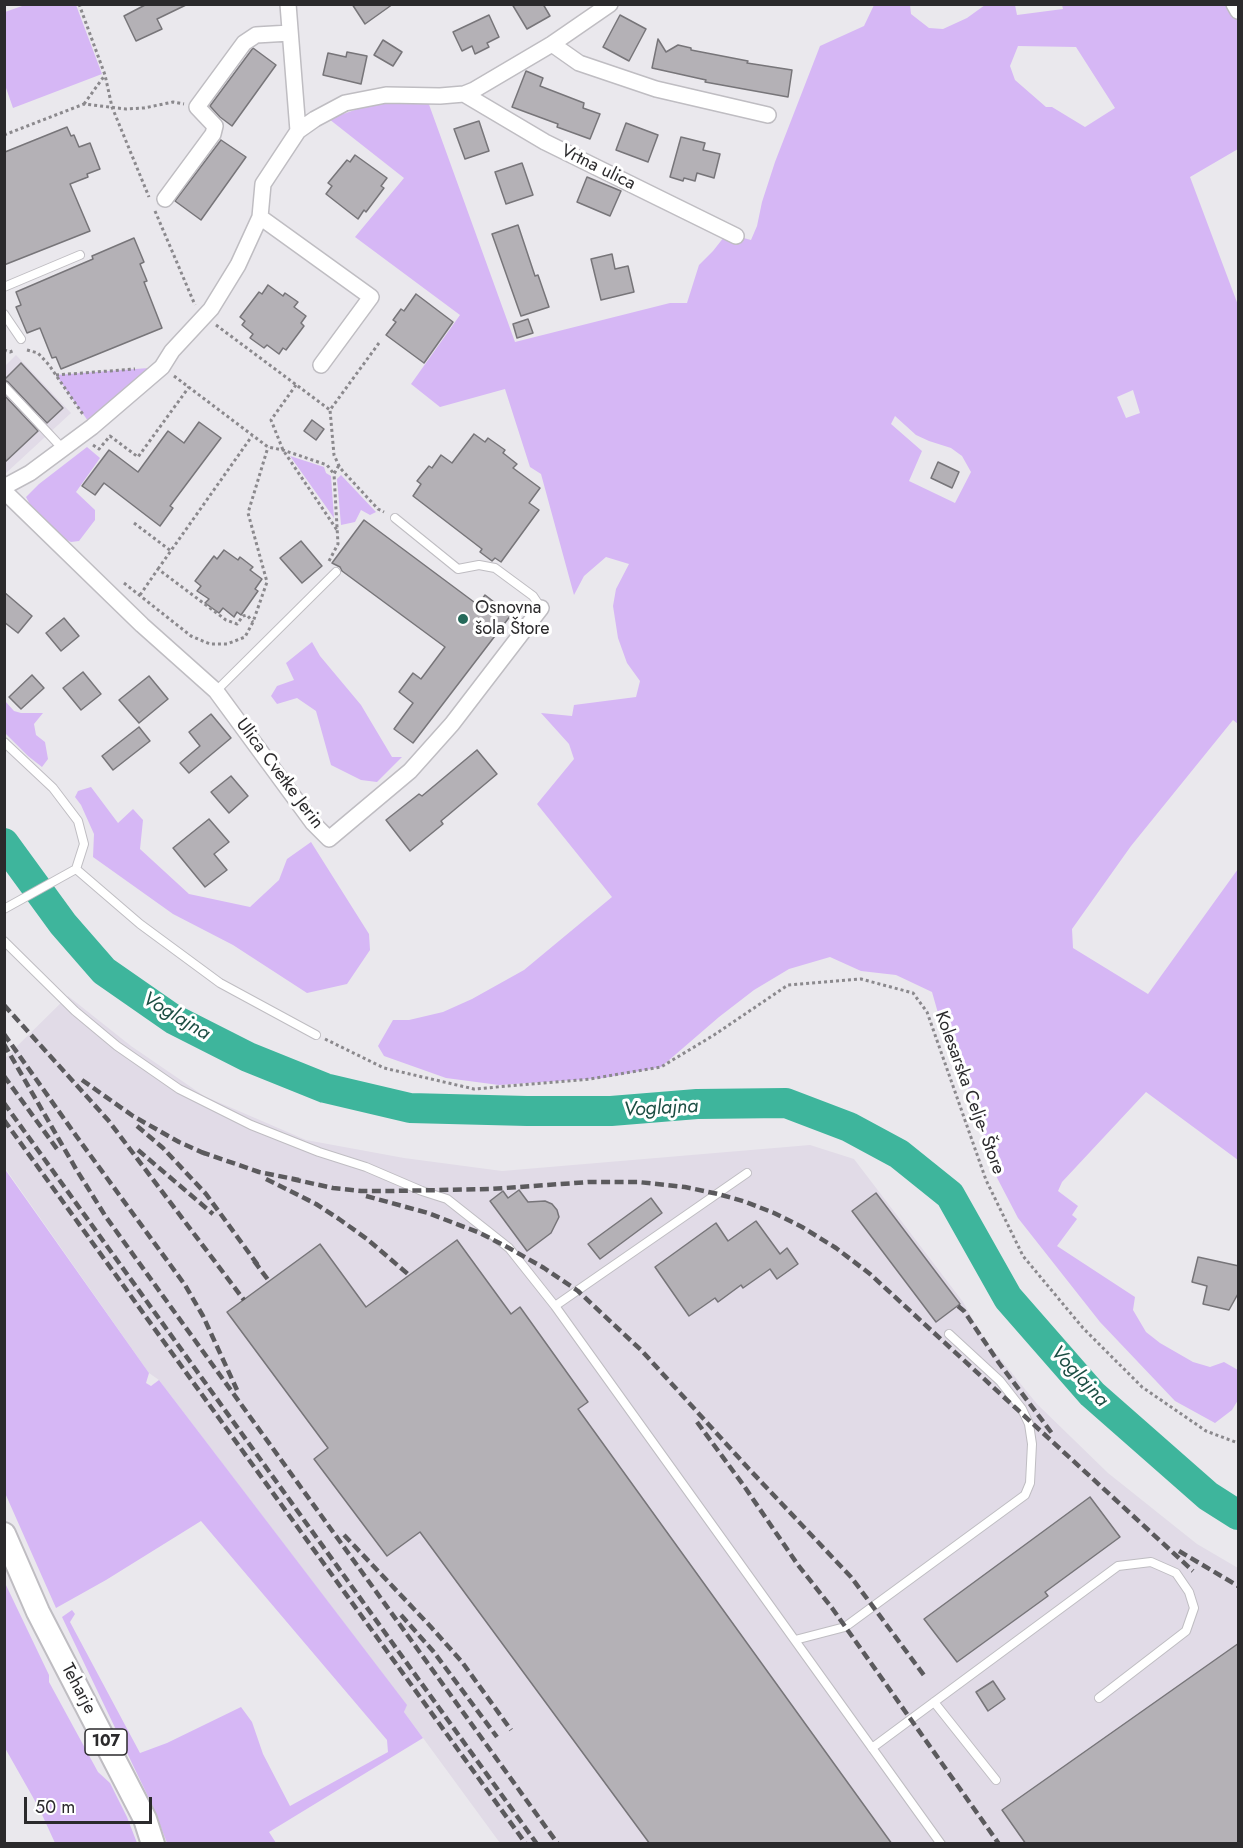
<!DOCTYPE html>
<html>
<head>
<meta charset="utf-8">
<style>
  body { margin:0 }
  #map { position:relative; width:1243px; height:1848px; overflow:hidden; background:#eae8ed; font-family:Jost,sans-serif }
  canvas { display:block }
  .frame { position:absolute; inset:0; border:6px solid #2b2a2c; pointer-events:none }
  .scale { position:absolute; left:24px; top:1797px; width:128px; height:27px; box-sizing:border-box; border:3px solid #2b2a2c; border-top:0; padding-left:8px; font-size:18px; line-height:21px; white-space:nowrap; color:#2b2a2c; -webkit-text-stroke:4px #fff; paint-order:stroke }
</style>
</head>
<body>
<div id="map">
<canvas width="1243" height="1848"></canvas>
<div class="frame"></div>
<div class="scale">50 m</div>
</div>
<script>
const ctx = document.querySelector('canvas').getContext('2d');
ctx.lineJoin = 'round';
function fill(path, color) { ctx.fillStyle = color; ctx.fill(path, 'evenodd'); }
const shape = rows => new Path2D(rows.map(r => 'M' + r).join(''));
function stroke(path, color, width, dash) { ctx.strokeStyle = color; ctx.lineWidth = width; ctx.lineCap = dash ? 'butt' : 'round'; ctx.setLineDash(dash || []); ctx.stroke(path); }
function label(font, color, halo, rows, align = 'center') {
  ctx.font = font + ' Jost,sans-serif'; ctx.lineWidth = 6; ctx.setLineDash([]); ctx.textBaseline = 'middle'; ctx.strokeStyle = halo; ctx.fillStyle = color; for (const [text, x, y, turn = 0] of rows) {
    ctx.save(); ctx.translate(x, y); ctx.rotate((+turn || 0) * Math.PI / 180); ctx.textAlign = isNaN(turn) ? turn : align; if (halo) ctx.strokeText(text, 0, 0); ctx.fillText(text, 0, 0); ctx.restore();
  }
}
fill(shape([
  [16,355,71,413,5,474,5,366],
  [68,996,131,1046,204,1096,306,1140,404,1158,502,1171,810,1145,854,1159,963,1302,985,1340,1037,1404,1108,1473,1197,1544,1238,1568,1238,1843,500,1843,404,1712,406,1705,159,1380,149,1373,5,1168,4,1059]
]), '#e1dbe7');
fill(shape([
  [25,5,76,5,102,74,13,108,5,85,5,12],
  [874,5,910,5,911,14,929,28,943,29,967,18,985,5,1015,5,1017,15,1063,9,1062,5,1229,5,1238,19,1238,149,1190,177,1238,305,1238,724,1233,720,1131,846,1072,929,1073,948,1148,994,1238,869,1238,1160,1146,1092,1062,1182,1058,1191,1078,1206,1072,1215,1077,1219,1057,1246,1135,1297,1133,1310,1146,1332,1160,1343,1193,1362,1210,1367,1224,1362,1238,1370,1237,1386,1238,1400,1232,1410,1215,1423,1175,1401,1100,1322,1018,1218,994,1172,972,1097,944,1034,932,992,896,975,861,971,830,957,789,969,754,990,719,1017,661,1067,603,1078,499,1085,446,1078,384,1056,378,1046,393,1020,409,1020,443,1012,472,999,524,970,612,897,537,804,574,759,569,744,541,713,572,716,574,705,636,697,640,681,627,663,618,638,613,606,616,589,629,564,606,557,584,576,574,595,541,474,530,467,505,389,440,407,411,384,460,315,355,237,404,178,329,119,380,101,427,99,515,342,670,303,687,303,699,265,713,251,724,237,736,236,751,240,757,226,762,202,775,162,820,46,864,26],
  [1018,46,1076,47,1115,108,1085,127,1052,107,1046,107,1015,80,1010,66],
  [1133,390,1140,413,1126,418,1117,397],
  [895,416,916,435,929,441,951,448,962,456,971,472,955,503,909,481,922,451,891,424],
  [162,367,88,421,56,375],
  [87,447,100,458,76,492,95,510,95,520,79,541,71,542,57,535,34,512,26,497,39,484],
  [290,456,324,467,326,473,331,476,334,518],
  [341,475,376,512,370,515,361,510,355,522,341,525,337,479],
  [312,642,320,656,361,705,392,757,402,757,377,782,361,780,331,765,316,711,297,698,277,704,271,696,277,686,294,680,286,663],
  [5,701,14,711,21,713,43,713,34,724,36,735,45,742,48,759,42,767,28,756,5,733],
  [91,787,118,823,133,809,143,820,140,849,189,894,250,907,279,880,287,859,311,842,369,934,370,950,347,984,307,993,233,945,173,914,93,857,94,834,81,805,75,797,78,791],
  [4,1168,149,1373,146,1383,151,1386,159,1380,407,1705,404,1712,423,1738,269,1832,276,1843,167,1843,153,1807,62,1617,72,1610,75,1614,70,1622,140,1753,167,1743,241,1707,252,1722,263,1754,290,1806,388,1752,387,1740,201,1521,106,1580,56,1608,5,1493],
  [5,1583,49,1675,49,1682,98,1772,110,1783,127,1817,137,1843,55,1843,39,1808,5,1748]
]), '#d6b7f5');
stroke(shape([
  [4,843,63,924,104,971,173,1019,248,1057,325,1088,410,1108,527,1111,611,1111,697,1104,786,1103,849,1127,899,1154,950,1195,1008,1298,1092,1394,1208,1496,1238,1515]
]), '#3eb59c', 30);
const building = shape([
  [147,4,188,4,157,19,162,29,136,41,124,16,147,4],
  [352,4,393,4,365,24,352,4],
  [512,4,543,4,550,16,527,29,512,4],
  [489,15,499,37,487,43,489,47,475,54,472,46,462,51,453,32,489,15],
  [620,15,646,29,629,61,603,47,620,15],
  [658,39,666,52,678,45,691,48,691,50,748,61,747,63,792,70,788,97,705,82,706,80,652,68,658,39],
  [383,40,402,52,393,66,374,55,383,40],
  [253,48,276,65,232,126,220,117,210,106,253,48],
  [347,52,367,56,361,84,323,75,328,53,346,57,347,52],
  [526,71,543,78,540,86,584,103,583,108,600,114,590,139,557,127,558,124,512,107,526,71],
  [479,121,489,151,465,159,454,129,479,121],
  [626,123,658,135,648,162,616,150,626,123],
  [67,127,71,136,74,135,79,147,90,143,100,169,87,174,88,177,70,184,90,231,4,265,5,152,67,127],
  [681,137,705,143,703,150,720,154,714,178,697,173,695,181,684,178,683,181,670,177,681,137],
  [221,140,246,157,201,220,175,201,221,140],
  [355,155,387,178,381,186,384,188,366,212,364,210,358,219,326,194,332,186,328,183,347,160,350,162,355,155],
  [522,163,533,195,506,204,495,172,522,163],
  [587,177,621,191,610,216,577,202,587,177],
  [518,225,535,276,538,275,549,307,521,316,492,234,518,225],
  [134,238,144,262,140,264,147,281,144,282,162,328,61,369,56,357,52,358,40,328,27,333,16,307,21,305,16,292,93,259,92,256,134,238],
  [612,254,615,269,628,266,634,292,601,300,591,259,612,254],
  [268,285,283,296,285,293,298,302,294,307,306,316,301,323,304,326,286,350,283,348,279,354,267,345,264,348,250,338,253,334,242,325,245,321,240,317,259,292,262,294,268,285],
  [416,294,453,322,424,363,386,335,396,322,393,320,401,309,404,311,416,294],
  [528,319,533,333,517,338,513,324,528,319],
  [21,363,63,408,47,423,8,382,4,380,21,363],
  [4,395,38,431,4,463,4,395],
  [312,420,324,429,316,440,304,431,312,420],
  [199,422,221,438,170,506,173,508,160,526,104,483,95,495,82,486,109,450,138,472,168,431,184,443,199,422],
  [474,434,485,442,488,438,505,450,503,453,517,464,513,468,540,488,529,503,539,510,501,562,495,558,492,561,480,552,482,549,413,496,421,484,417,481,429,466,432,468,441,455,452,463,474,434],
  [938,462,959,472,952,488,931,478,938,462],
  [364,520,478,605,485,595,511,615,413,743,394,729,413,703,399,692,413,673,421,679,445,647,342,571,340,567,332,563,364,520],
  [301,541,322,566,302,583,280,558,301,541],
  [224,550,238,560,240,557,253,567,250,570,262,579,255,589,258,591,241,615,237,612,234,617,223,608,219,613,205,603,209,599,197,591,201,586,195,581,214,556,217,559,224,550],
  [4,592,32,616,18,633,4,622,4,592],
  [64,618,79,636,61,651,46,633,64,618],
  [83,672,101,694,81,710,63,688,83,672],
  [32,675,44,688,21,709,9,697,32,675],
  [149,676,168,699,139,723,119,700,149,676],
  [211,714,231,738,189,773,180,763,200,746,189,732,211,714],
  [139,727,150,741,113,770,102,756,139,727],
  [477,750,497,774,441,821,443,824,410,851,386,820,419,794,422,796,477,750],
  [231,776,248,796,229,813,211,792,231,776],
  [209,819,229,842,214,854,227,870,205,887,173,848,209,819],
  [519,1190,528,1202,545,1201,552,1204,557,1210,559,1217,551,1233,527,1251,490,1201,503,1191,508,1198,519,1190],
  [876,1193,960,1304,936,1322,852,1211,876,1193],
  [651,1198,662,1213,600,1259,588,1244,651,1198],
  [756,1221,780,1254,787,1248,798,1264,777,1279,770,1269,743,1288,741,1285,718,1302,715,1298,689,1316,655,1267,716,1223,728,1241,756,1221],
  [457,1240,511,1314,520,1307,588,1402,578,1409,892,1844,650,1844,420,1532,387,1556,314,1459,328,1448,227,1312,320,1244,366,1307,457,1240],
  [1198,1257,1239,1266,1239,1292,1229,1310,1203,1304,1207,1286,1192,1282,1198,1257],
  [1090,1497,1120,1537,1045,1592,1048,1596,957,1662,924,1619,1090,1497],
  [1239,1643,1239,1844,1026,1844,1002,1810,1239,1643],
  [993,1681,1005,1699,988,1711,976,1692,993,1681]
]);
fill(building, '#b4b1b6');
stroke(building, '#777579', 1.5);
const lane = shape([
  [4,287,80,255],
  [4,314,21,339],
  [4,386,63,449],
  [395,518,458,569,479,565,495,568,533,596,541,608],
  [216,691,336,572],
  [4,742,53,788,78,821,84,844,76,869,4,909],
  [76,869,140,924,220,983,316,1035],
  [4,941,75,1011,117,1046,179,1089,251,1125,319,1152,366,1167,422,1191,447,1199,509,1248,555,1306,941,1844],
  [555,1306,747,1173],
  [795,1640,845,1627,1025,1495,1030,1483,1032,1444,1029,1424,1022,1409,1000,1381,949,1334],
  [934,1702,996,1780],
  [872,1748,1118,1566,1151,1562,1176,1573,1189,1592,1194,1608,1186,1631,1099,1698]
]);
const street = shape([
  [1234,4,1238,11],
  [552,44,579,63,656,89,768,115],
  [464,94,545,142,736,236],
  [298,131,315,119,345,103,386,95,440,96,464,94,474,90,552,44,610,4],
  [165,199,213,134,215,126,197,107,244,43,256,35,290,33],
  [260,217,371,297,321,365],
  [4,487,30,473,92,427,162,367,172,351,211,309,238,265,260,217,263,184,298,131,288,4],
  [4,491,142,625,216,691,313,823,329,839,410,771,452,724,541,608]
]);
const primary = shape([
  [4,1534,38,1612,145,1819,153,1844]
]);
stroke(lane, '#bfbdc2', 10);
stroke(street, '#bfbdc2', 18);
stroke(primary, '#bfbdc2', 26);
stroke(shape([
  [79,4,105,75,112,107,149,197],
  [84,104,105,75],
  [4,135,84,104,126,109,144,108,173,102,184,104],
  [155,211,195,305],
  [216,325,330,410],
  [379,343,330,410,334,455,340,468,378,509,384,512],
  [4,350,10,352,15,350],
  [27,350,38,353,49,365,84,416],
  [56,375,135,369],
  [174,376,268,447,283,450,327,465,334,474],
  [296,385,271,420,283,450,337,530],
  [93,445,99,449,110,436,138,457,189,387],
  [134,523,171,551],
  [329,561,338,544,334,474,339,465],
  [158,569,252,436],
  [124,583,191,636,210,644,227,644,245,637,253,622,267,582,248,513,268,447],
  [140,595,158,569,226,620,237,624,243,616,247,615,253,622],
  [325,1039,384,1068,474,1089,590,1079,661,1067,714,1035,788,985,861,979,913,993,927,1012,986,1180,1023,1256,1083,1328,1142,1387,1206,1431,1238,1443]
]), '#8b898d', 3, [3, 3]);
stroke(lane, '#fff', 8);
stroke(street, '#fff', 15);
stroke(primary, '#fff', 22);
stroke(shape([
  [4,1005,108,1120,244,1300],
  [4,1034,77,1137,185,1285,203,1316,237,1390],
  [4,1044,76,1169,106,1217,558,1844],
  [4,1076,57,1149],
  [82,1080,133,1116,179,1142,208,1155],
  [4,1103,537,1844],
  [4,1120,526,1844],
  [137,1126,163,1148,206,1194,260,1268],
  [138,1150,213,1214],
  [201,1152,259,1172,299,1180],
  [266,1179,316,1204,339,1219,367,1239,409,1275],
  [292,1179,333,1188,361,1191,392,1191,491,1189,589,1182,638,1182,685,1187,718,1194,746,1202,774,1213,802,1227,836,1248,870,1274,1193,1571],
  [366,1196,428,1213,480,1233,509,1248,544,1268,578,1291,642,1351,749,1469,851,1577,926,1678],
  [254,1261,269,1281],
  [958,1306,964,1311,999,1363,1054,1436],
  [697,1422,744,1486,798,1565,832,1608,999,1844],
  [344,1535,431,1627,462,1662,511,1730],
  [1179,1551,1238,1586],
  [401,1615,433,1651,497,1737]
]), '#5b5a5d', 4.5, [9, 4.5]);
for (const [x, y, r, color] of [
  [463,619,6,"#25695a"]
]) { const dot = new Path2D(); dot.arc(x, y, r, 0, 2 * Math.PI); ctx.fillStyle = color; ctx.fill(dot); stroke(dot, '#fff', 2); }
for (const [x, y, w] of [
  [106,1742,42]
]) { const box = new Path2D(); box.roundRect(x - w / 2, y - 13, w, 26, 4.5); ctx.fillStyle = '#fff'; ctx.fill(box); stroke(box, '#2b2a2c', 1.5); }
label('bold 16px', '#2b2a2c', null, [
  ["107",106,1742]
]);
label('18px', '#2b2a2c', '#fff', [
  ["Vrtna ulica",598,168,26],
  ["Ulica Cvetke Jerin",279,774,53],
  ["Kolesarska Celje- Štore",969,1093,70],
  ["Teharje",78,1689,62]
]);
label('18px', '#2b2a2c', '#fff', [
  ["Osnovna",475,609],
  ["šola Štore",475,630]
], 'left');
label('italic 20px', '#1c4e43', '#fff', [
  ["Voglajna",176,1017,31],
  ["Voglajna",661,1109,-3],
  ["Voglajna",1079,1377,47]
]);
</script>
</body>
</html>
